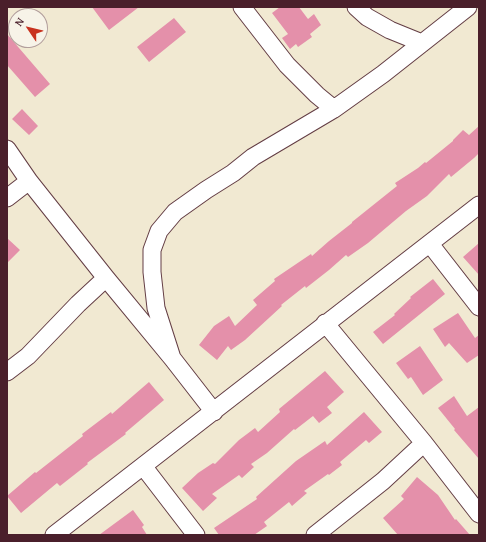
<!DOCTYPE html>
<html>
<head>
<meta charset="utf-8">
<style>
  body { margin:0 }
  #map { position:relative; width:486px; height:542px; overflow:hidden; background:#f1e9d2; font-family:"Gentium Book Plus",serif }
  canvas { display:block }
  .frame { position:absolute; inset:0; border:8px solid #4a1f2b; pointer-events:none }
  .north { position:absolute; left:8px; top:8px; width:40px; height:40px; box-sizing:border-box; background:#f7f3e8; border:1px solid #b29e9c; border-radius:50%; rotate:305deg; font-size:11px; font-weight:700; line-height:16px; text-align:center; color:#4a1f2b }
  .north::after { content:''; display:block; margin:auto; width:14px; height:18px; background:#c8321e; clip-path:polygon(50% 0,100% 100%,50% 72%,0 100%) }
</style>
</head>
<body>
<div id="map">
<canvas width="486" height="542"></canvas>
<div class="frame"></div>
<div class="north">N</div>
</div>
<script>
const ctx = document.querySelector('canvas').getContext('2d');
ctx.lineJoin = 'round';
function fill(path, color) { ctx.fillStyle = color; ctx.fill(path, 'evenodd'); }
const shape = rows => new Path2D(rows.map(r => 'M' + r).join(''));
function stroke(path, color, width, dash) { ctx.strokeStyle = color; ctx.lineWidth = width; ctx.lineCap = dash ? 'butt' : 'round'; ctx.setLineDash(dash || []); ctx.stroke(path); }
fill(shape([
  [92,7,139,7,109,30],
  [280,7,299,7,308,19,314,14,321,25,310,34,312,37,298,47,296,44,290,49,282,38,288,34,272,13],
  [174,18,186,32,149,62,137,47],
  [7,34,50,84,35,97,7,65],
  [22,109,38,126,29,135,12,119],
  [479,126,479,153,474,158,451,177,449,174,427,196,406,211,368,243,348,257,346,255,329,270,306,288,305,286,281,305,282,306,245,340,231,350,228,346,217,360,199,345,214,326,229,316,235,326,257,305,253,300,275,281,274,279,311,254,312,256,329,241,352,223,352,222,397,186,395,183,418,168,425,162,426,163,453,141,453,140,463,130,469,135],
  [7,238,20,250,7,263],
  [479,243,479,275,463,257],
  [433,279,445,294,383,344,373,332,395,315,394,314,411,298,410,297],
  [458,313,475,338,479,335,479,355,467,363,449,343,445,347,433,329],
  [420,346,443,380,423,395,411,377,408,379,396,363],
  [325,371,344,392,327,407,332,413,319,423,313,416,295,430,294,429,267,453,251,464,254,467,242,478,239,475,212,494,217,498,203,511,182,488,198,473,213,463,215,464,239,440,255,428,258,432,280,412,279,409],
  [149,382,164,400,125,433,126,434,87,463,88,464,60,486,57,483,21,513,7,496,35,472,36,473,83,436,82,434,111,412,112,414],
  [454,396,467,416,479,407,479,459,454,430,455,429,438,408],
  [364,412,382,432,369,443,366,440,340,462,342,465,329,475,328,474,304,491,307,493,292,506,289,502,264,522,267,526,254,535,219,535,214,528,257,499,256,497,296,461,325,441,327,445],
  [417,477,438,495,455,520,456,519,470,535,398,535,383,518,404,499,401,496],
  [133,510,144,525,142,527,147,535,99,535]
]), '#e490aa');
const minor = shape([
  [242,7,287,65,317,95,334,109],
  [356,7,367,17,390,30,422,43],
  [7,149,29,181,106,278,172,358,214,412],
  [7,198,29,181],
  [430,244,479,307],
  [325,323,424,443,479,514],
  [172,358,156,308,152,272,152,250,159,231,175,212,206,190,233,173,253,157,334,109,383,74,468,7],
  [7,372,28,356,78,304,106,278],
  [143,466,196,535],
  [54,535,479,205],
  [315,535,383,481,424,443]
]);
stroke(minor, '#633d44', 19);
stroke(minor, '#fff', 17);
</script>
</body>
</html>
